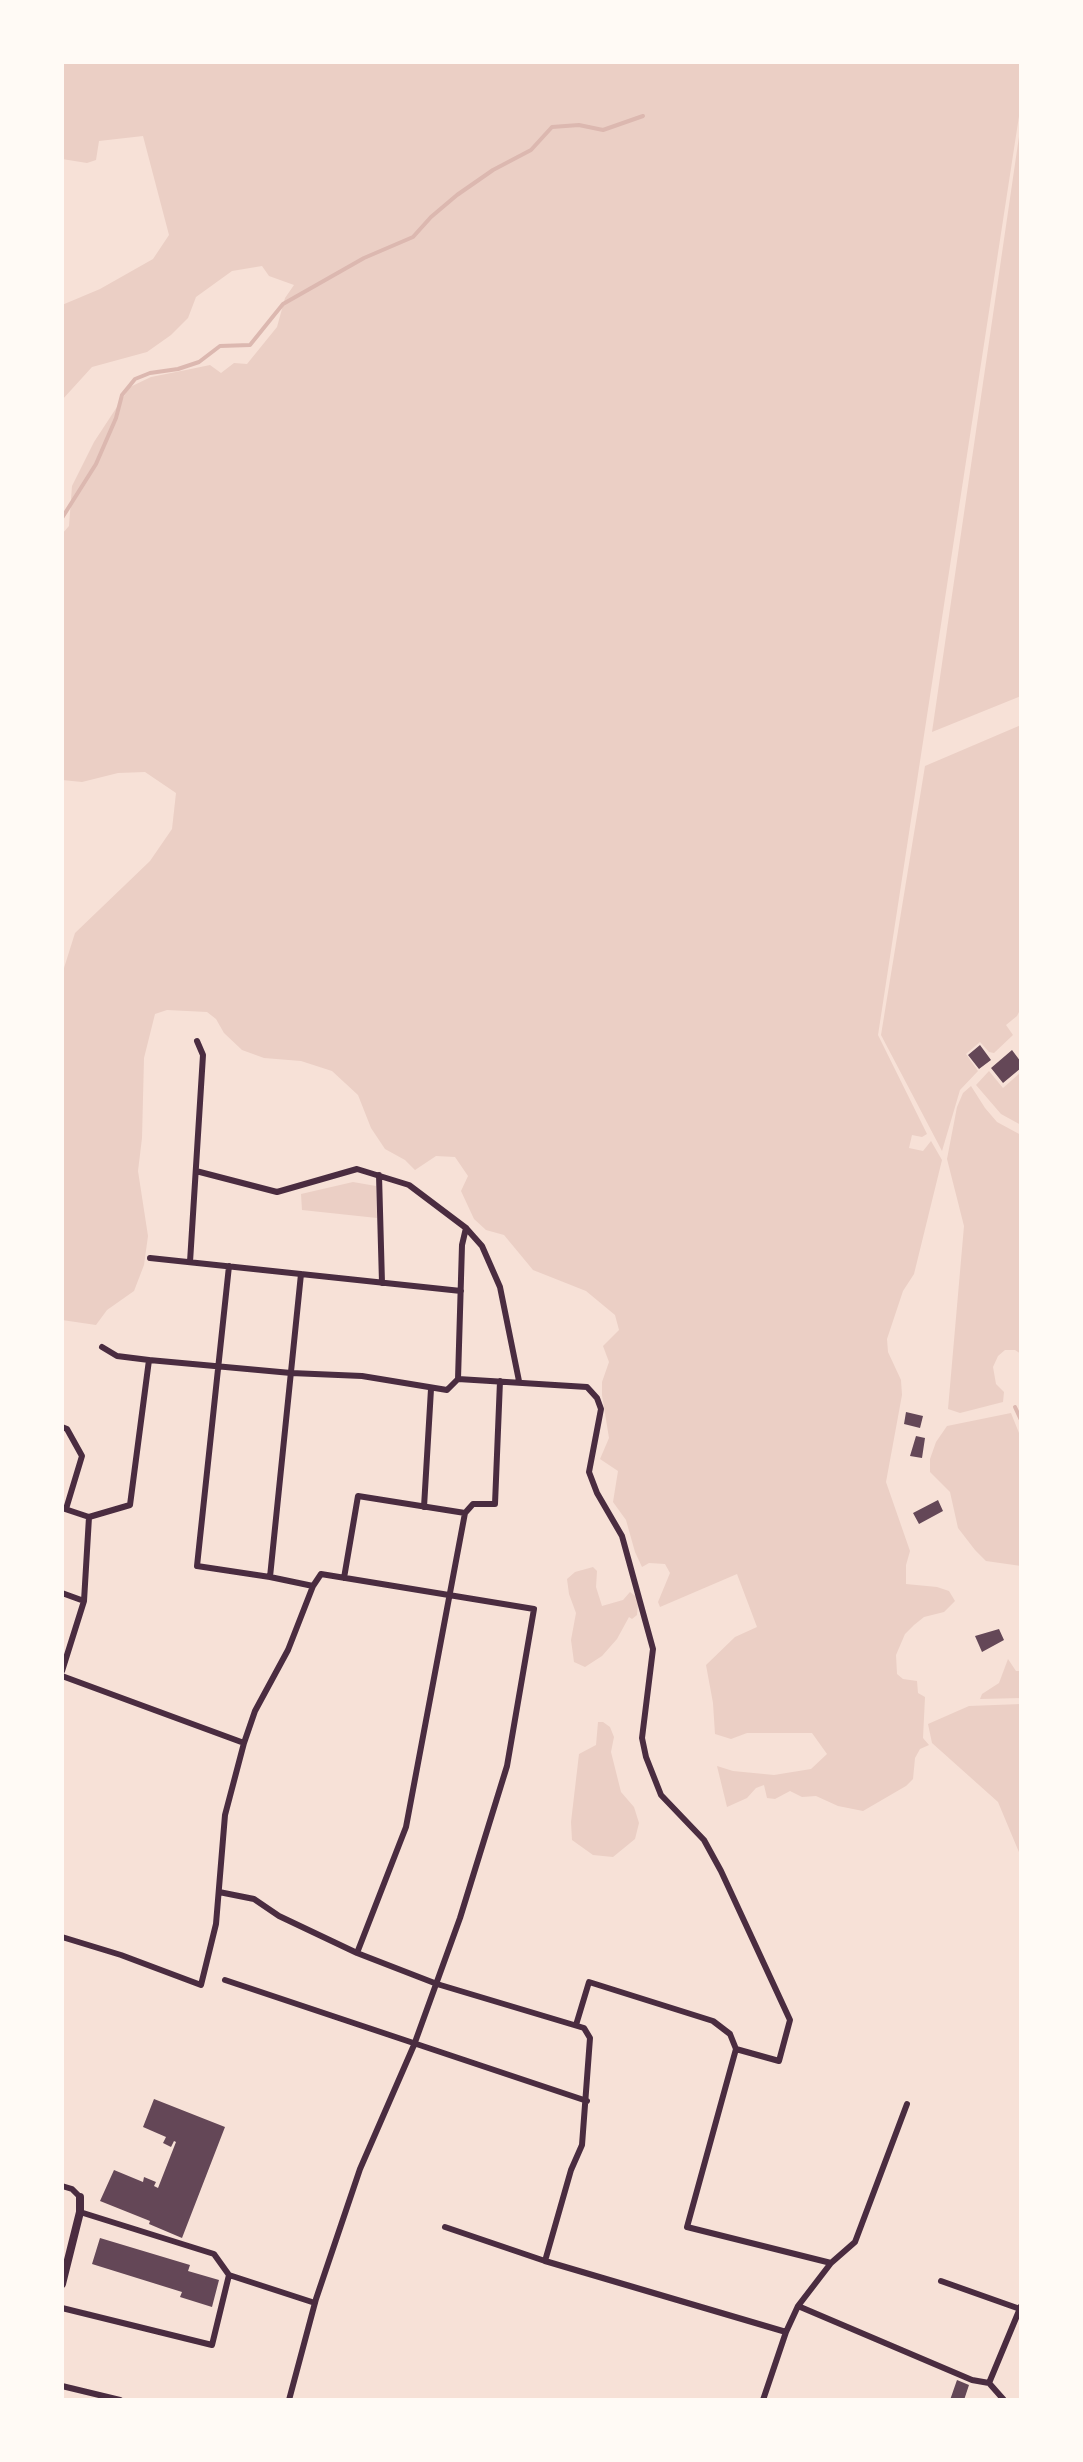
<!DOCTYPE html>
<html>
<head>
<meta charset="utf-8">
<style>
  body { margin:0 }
  #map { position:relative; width:1083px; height:2462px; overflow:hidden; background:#f7e1d7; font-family:"IBM Plex Sans",sans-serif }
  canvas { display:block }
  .frame { position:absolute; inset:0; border:64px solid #fffaf5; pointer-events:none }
</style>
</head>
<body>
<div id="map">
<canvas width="1083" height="2462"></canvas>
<div class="frame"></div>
</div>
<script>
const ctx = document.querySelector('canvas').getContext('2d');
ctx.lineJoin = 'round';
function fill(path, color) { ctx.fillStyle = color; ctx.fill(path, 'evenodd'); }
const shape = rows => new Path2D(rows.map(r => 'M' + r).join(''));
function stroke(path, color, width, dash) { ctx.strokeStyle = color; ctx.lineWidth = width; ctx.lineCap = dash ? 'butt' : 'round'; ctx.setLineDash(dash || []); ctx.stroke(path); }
fill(shape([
  [62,62,1021,62,1021,103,878,1035,927,1134,922,1137,912,1135,909,1148,923,1151,931,1141,942,1160,914,1274,903,1291,887,1339,888,1352,901,1380,902,1395,886,1482,910,1551,906,1565,906,1584,937,1587,949,1591,955,1601,944,1612,924,1617,914,1625,905,1634,896,1655,897,1674,903,1679,917,1681,918,1693,925,1697,923,1738,929,1745,920,1749,915,1758,913,1779,906,1786,863,1811,838,1806,816,1796,802,1797,790,1791,775,1799,767,1798,764,1785,756,1788,747,1798,727,1807,717,1766,733,1771,774,1775,811,1769,827,1754,812,1733,747,1733,731,1739,715,1734,713,1703,706,1665,735,1637,757,1627,737,1574,660,1607,658,1602,670,1573,665,1564,649,1563,642,1567,635,1552,626,1520,613,1502,618,1471,600,1459,609,1438,602,1395,602,1382,609,1362,603,1346,619,1330,615,1315,586,1291,533,1270,504,1235,486,1230,474,1219,461,1191,468,1176,455,1157,436,1156,415,1170,405,1160,385,1149,371,1128,358,1095,332,1071,301,1061,264,1058,242,1050,224,1033,216,1019,207,1012,167,1010,155,1014,144,1058,142,1138,138,1171,148,1236,144,1265,134,1291,107,1310,96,1325,62,1320,64,968,75,933,150,861,172,829,176,793,145,772,118,773,82,782,62,780,62,534,69,526,72,486,94,442,130,387,151,377,186,370,210,365,221,373,234,363,247,364,277,327,285,298,294,285,269,276,262,266,232,271,196,297,188,318,171,335,147,352,92,367,62,400,62,305,100,289,153,259,169,235,143,136,99,141,96,160,87,163,62,159],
  [1021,123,1021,696,932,732],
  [1021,725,1021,1008,1017,1016,1006,1025,1013,1035,994,1053,989,1052,980,1042,966,1054,978,1071,960,1090,942,1151,881,1035,925,766],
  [989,1071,1003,1088,1021,1072,1021,1125,1001,1114,976,1085],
  [971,1086,985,1108,997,1122,1021,1135,1021,1354,1015,1350,1005,1350,998,1356,993,1367,996,1384,1004,1392,1003,1402,960,1413,948,1409,964,1226,947,1159,957,1107,963,1093],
  [353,1182,376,1186,377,1218,302,1210,301,1194],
  [1011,1413,1021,1438,1021,1566,986,1561,975,1550,958,1528,950,1492,930,1472,930,1459,936,1442,947,1426],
  [593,1567,597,1571,596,1587,602,1606,623,1600,630,1592,638,1598,638,1605,637,1615,632,1619,629,1617,617,1639,602,1656,585,1667,574,1662,571,1640,576,1613,569,1594,567,1579,575,1572],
  [1008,1659,1016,1671,1021,1671,1021,1698,980,1699,982,1694,999,1683],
  [1021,1704,1021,1857,998,1802,932,1743,928,1724,969,1706],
  [598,1722,603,1722,610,1727,614,1737,611,1752,621,1792,634,1807,639,1823,635,1839,613,1857,593,1855,572,1840,571,1822,579,1754,596,1745]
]), '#ebcfc5');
stroke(shape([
  [62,518,96,464,116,418,122,395,135,379,150,373,178,369,199,362,220,346,250,345,283,304,364,258,413,237,431,217,457,195,493,170,531,150,552,127,579,125,603,130,643,116],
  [1015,1407,1021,1420]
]), '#dcb8b0', 4);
fill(shape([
  [980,1045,991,1060,979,1069,968,1055],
  [1012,1050,1021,1062,1021,1068,1003,1083,991,1068],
  [906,1412,923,1416,920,1428,904,1424],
  [916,1436,925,1438,922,1458,910,1456],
  [938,1500,943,1511,919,1524,913,1513],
  [999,1629,1004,1640,982,1652,975,1636],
  [154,2099,225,2127,182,2238,149,2224,150,2221,100,2201,114,2170,143,2182,144,2177,156,2182,154,2186,158,2188,176,2142,174,2141,171,2147,163,2143,166,2137,143,2127],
  [100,2238,190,2265,188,2271,219,2280,212,2307,180,2297,182,2292,92,2264],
  [957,2380,969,2385,964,2400,950,2400]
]), '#644757');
stroke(shape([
  [196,1171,277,1192,357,1169,409,1185,466,1228,482,1246,500,1287,519,1381],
  [379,1175,382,1283],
  [150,1258,461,1291],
  [190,1262,203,1055,197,1041],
  [229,1266,197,1566,270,1577],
  [301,1274,270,1577,313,1586],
  [102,1347,117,1356,149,1360],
  [458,1379,587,1387,597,1398,601,1409,589,1472,597,1493,622,1536,653,1649,642,1738,646,1757,661,1795,704,1840,721,1871,790,2020,779,2061,736,2049],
  [62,1427,67,1429,82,1456,66,1509],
  [424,1507,431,1389],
  [62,1508,89,1517,130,1505,149,1360,291,1373,362,1376,447,1390,458,1379,462,1245,466,1228],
  [344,1578,358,1496,465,1513],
  [62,1593,84,1601],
  [62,1671,84,1601,89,1517],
  [62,1676,244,1743],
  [219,1892,254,1899,279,1916,357,1953,437,1984,584,2028,590,2038,582,2145,571,2170,545,2261],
  [62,1937,121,1955,201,1985,216,1924,225,1815,244,1743,255,1711,288,1650,313,1586,321,1574,534,1609,507,1766,460,1918,414,2045,360,2169,316,2299,289,2400],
  [357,1953,406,1827,465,1513,473,1504,495,1504,500,1381],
  [225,1980,587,2101],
  [576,2025,589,1982,713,2021,730,2034,736,2049,687,2227,831,2263],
  [62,2186,72,2189,80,2197],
  [80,2212,214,2254,229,2275,315,2303],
  [445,2227,545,2261,786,2332],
  [941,2281,1020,2309],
  [798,2306,972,2380,989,2383,1004,2400],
  [62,2308,212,2345,229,2275],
  [989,2383,1021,2306],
  [62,2386,120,2400],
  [763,2400,786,2332,798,2306,831,2263,855,2242,907,2104]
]), '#4a2c40', 6);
stroke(shape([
  [62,2284,80,2212,80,2197]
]), '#4a2c40', 8);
</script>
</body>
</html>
